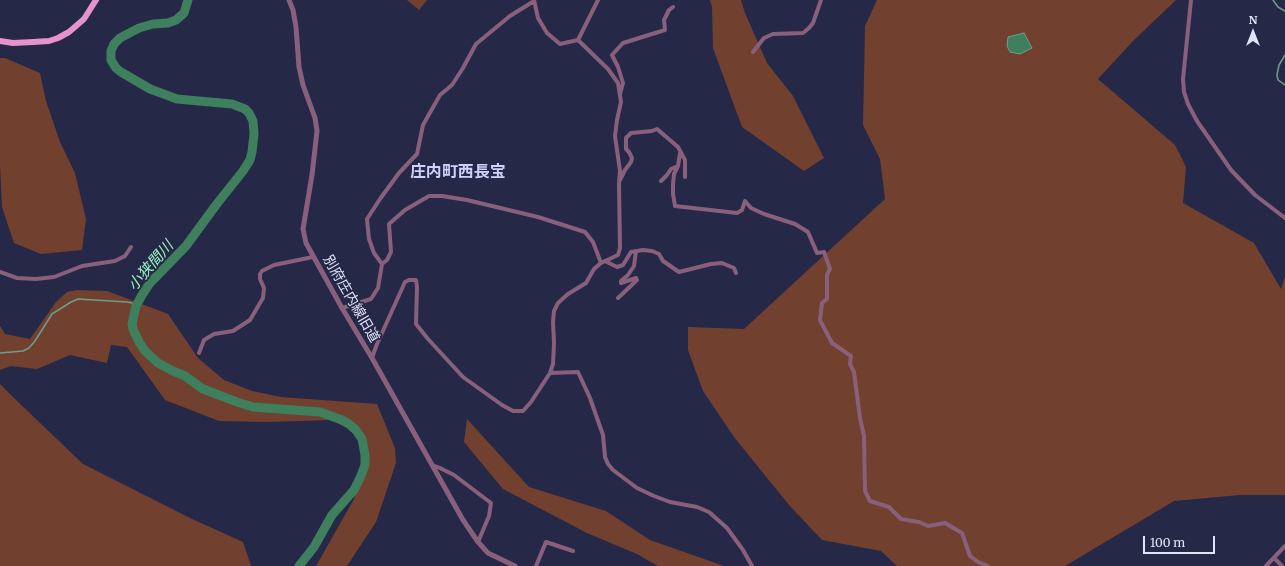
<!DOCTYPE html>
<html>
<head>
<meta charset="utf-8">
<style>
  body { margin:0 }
  #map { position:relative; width:1285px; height:566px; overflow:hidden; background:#262847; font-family:Merriweather,serif }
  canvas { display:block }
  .north { position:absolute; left:1233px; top:12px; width:40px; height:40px; -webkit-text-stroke:3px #262847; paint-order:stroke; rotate:0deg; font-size:11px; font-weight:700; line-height:16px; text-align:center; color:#e1e3f8 }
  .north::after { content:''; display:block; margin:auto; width:14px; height:18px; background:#e1e3f8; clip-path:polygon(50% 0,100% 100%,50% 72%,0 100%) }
  .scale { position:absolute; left:1143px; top:536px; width:72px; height:18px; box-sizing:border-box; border:2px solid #e1e3f8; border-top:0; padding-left:5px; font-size:12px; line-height:14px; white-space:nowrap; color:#e1e3f8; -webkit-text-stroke:3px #262847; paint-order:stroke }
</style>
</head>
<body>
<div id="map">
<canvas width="1285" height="566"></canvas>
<div class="north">N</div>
<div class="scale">100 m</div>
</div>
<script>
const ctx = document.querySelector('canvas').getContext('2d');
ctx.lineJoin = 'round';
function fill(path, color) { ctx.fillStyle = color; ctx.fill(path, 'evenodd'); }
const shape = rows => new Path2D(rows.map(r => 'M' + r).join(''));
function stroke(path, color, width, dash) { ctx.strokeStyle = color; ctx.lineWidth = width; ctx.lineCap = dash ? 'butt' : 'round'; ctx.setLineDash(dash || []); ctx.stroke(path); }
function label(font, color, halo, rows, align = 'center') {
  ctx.font = font + ' Merriweather,"Noto Sans JP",serif'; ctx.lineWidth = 3.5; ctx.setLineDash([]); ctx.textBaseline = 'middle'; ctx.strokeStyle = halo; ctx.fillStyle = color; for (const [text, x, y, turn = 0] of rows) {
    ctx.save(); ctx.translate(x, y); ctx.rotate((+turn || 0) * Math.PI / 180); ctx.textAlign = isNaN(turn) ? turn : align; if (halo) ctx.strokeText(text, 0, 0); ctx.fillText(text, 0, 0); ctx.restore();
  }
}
fill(shape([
  [407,0,427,0,419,10],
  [710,0,741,0,745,13,767,63,793,96,824,158,804,171,742,127,713,48,712,7],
  [877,0,1176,0,1133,41,1098,79,1175,145,1186,167,1183,203,1254,243,1281,289,1285,276,1285,495,1240,495,1174,501,1065,566,897,566,881,551,822,540,789,505,734,437,703,391,688,350,688,327,744,329,885,199,880,159,863,125,865,26],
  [0,58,5,58,40,73,46,101,60,142,75,173,86,219,82,250,41,254,14,243,2,207,0,165],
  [77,290,107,291,168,314,198,358,224,380,252,391,281,397,377,404,395,448,396,463,376,522,347,566,316,566,354,499,366,437,331,420,265,422,219,421,165,400,127,347,111,345,107,363,70,355,37,369,11,366,0,370,0,326,5,334,30,339,56,302,67,292],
  [0,384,15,399,83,464,190,518,243,542,251,566,0,566],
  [467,419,529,487,606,511,650,540,724,566,658,566,637,554,587,533,503,489,464,442]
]), '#72402f');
const water = shape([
  [1024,33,1032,48,1020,54,1010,52,1007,46,1008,37,1024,33]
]);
fill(water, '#3e7f5e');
stroke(water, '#6f9d8c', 1);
stroke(shape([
  [1273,0,1278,7,1285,11],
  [1285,55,1279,65,1277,75,1278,80,1285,85],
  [0,353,23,351,29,348,35,341,52,314,71,302,78,299,127,302,137,304]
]), '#6f9d8c', 1.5);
stroke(shape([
  [188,0,184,13,176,20,168,23,153,24,139,28,120,38,114,44,111,51,111,60,116,68,121,72,150,89,169,96,177,99,232,104,245,109,249,113,253,121,254,134,252,152,250,160,243,171,216,205,186,246,150,283,142,295,136,306,132,324,133,329,139,342,145,351,158,363,173,371,185,376,203,389,237,402,253,407,320,412,342,420,349,424,356,430,362,439,365,455,365,465,360,478,354,490,332,515,314,547,299,566]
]), '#3e7f5e', 9);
stroke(shape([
  [534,0,538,18,547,33,560,44,578,40],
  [1191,0,1183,79,1184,92,1188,104,1197,121,1231,170,1255,195,1285,218],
  [578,40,598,0],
  [753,52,764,38,773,34,803,33,809,28,813,23,821,0],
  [620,94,623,83,618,67,612,55,623,43,665,30,664,20,669,10,673,7],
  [678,166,674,174,673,184,673,194,675,206,737,213,742,210,745,201,751,208,764,214,795,224,808,232,817,253,824,252,830,269,827,275,827,299,822,303,820,320,832,343,851,356,850,364,854,372,860,418,864,436,865,491,870,501,889,507,901,519,919,522,928,526,945,523,962,533,970,556,978,562,988,566],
  [620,180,625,170,631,162,632,158,629,152,626,149,626,138,631,133,652,131,657,129,678,147,685,160,685,177],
  [661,181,667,175,671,169,678,166,680,153],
  [605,261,617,267,623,265,631,252,643,250,652,251,659,254,663,261,679,272,711,264,722,263,734,268,736,273],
  [382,264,374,253,369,239,367,219,380,199,399,173,417,154,423,125,440,95,452,85,463,68,476,44,510,16,534,1],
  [0,272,17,278,36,279,54,277,82,266,115,261,125,256,131,247],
  [618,298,637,280,636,278,621,283,621,281,628,275,634,266,636,251],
  [342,308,371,299,378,288,382,264,387,260,391,252,389,224,405,210,429,196,442,196,467,200,538,217,585,232,593,242,601,263],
  [199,353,204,340,214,334,233,331,250,320,263,298,264,288,260,279,260,274,262,271,274,265,313,257],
  [372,358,377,344,405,282,409,280,416,280,417,287,416,324,428,339,463,377,502,405,513,411,523,411,531,402,550,373,553,364,554,343,553,322,554,311,558,303,568,294,586,283,594,269,601,263,618,255,620,248,619,184,620,171,615,136,617,120,621,102,618,83,608,69,578,40],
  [550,373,578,372,590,398,603,435,605,457,608,464,613,470,637,488,654,496,670,502,697,507,709,512,727,528,743,550,752,566],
  [432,465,440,468,454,475,491,503,489,516,478,542],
  [1274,558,1282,566],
  [536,566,546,542,573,551],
  [1266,566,1285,546]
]), '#89607b', 4);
stroke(shape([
  [289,0,293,10,296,27,299,67,303,85,315,118,317,131,312,175,303,229,306,243,342,308,372,358,463,520,478,542,488,553,515,566]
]), '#89607b', 5);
stroke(shape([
  [0,41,13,43,33,42,49,41,58,38,69,32,84,19,96,0]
]), '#e692cb', 6);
label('14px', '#e1e3f8', '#262847', [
  ["別府庄内線旧道",351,299,60]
]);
label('italic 15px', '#97f6c4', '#262847', [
  ["小狭間川",151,266,-49]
]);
label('bold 16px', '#ced2fa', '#262847', [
  ["庄内町西長宝",458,172]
]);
</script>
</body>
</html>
